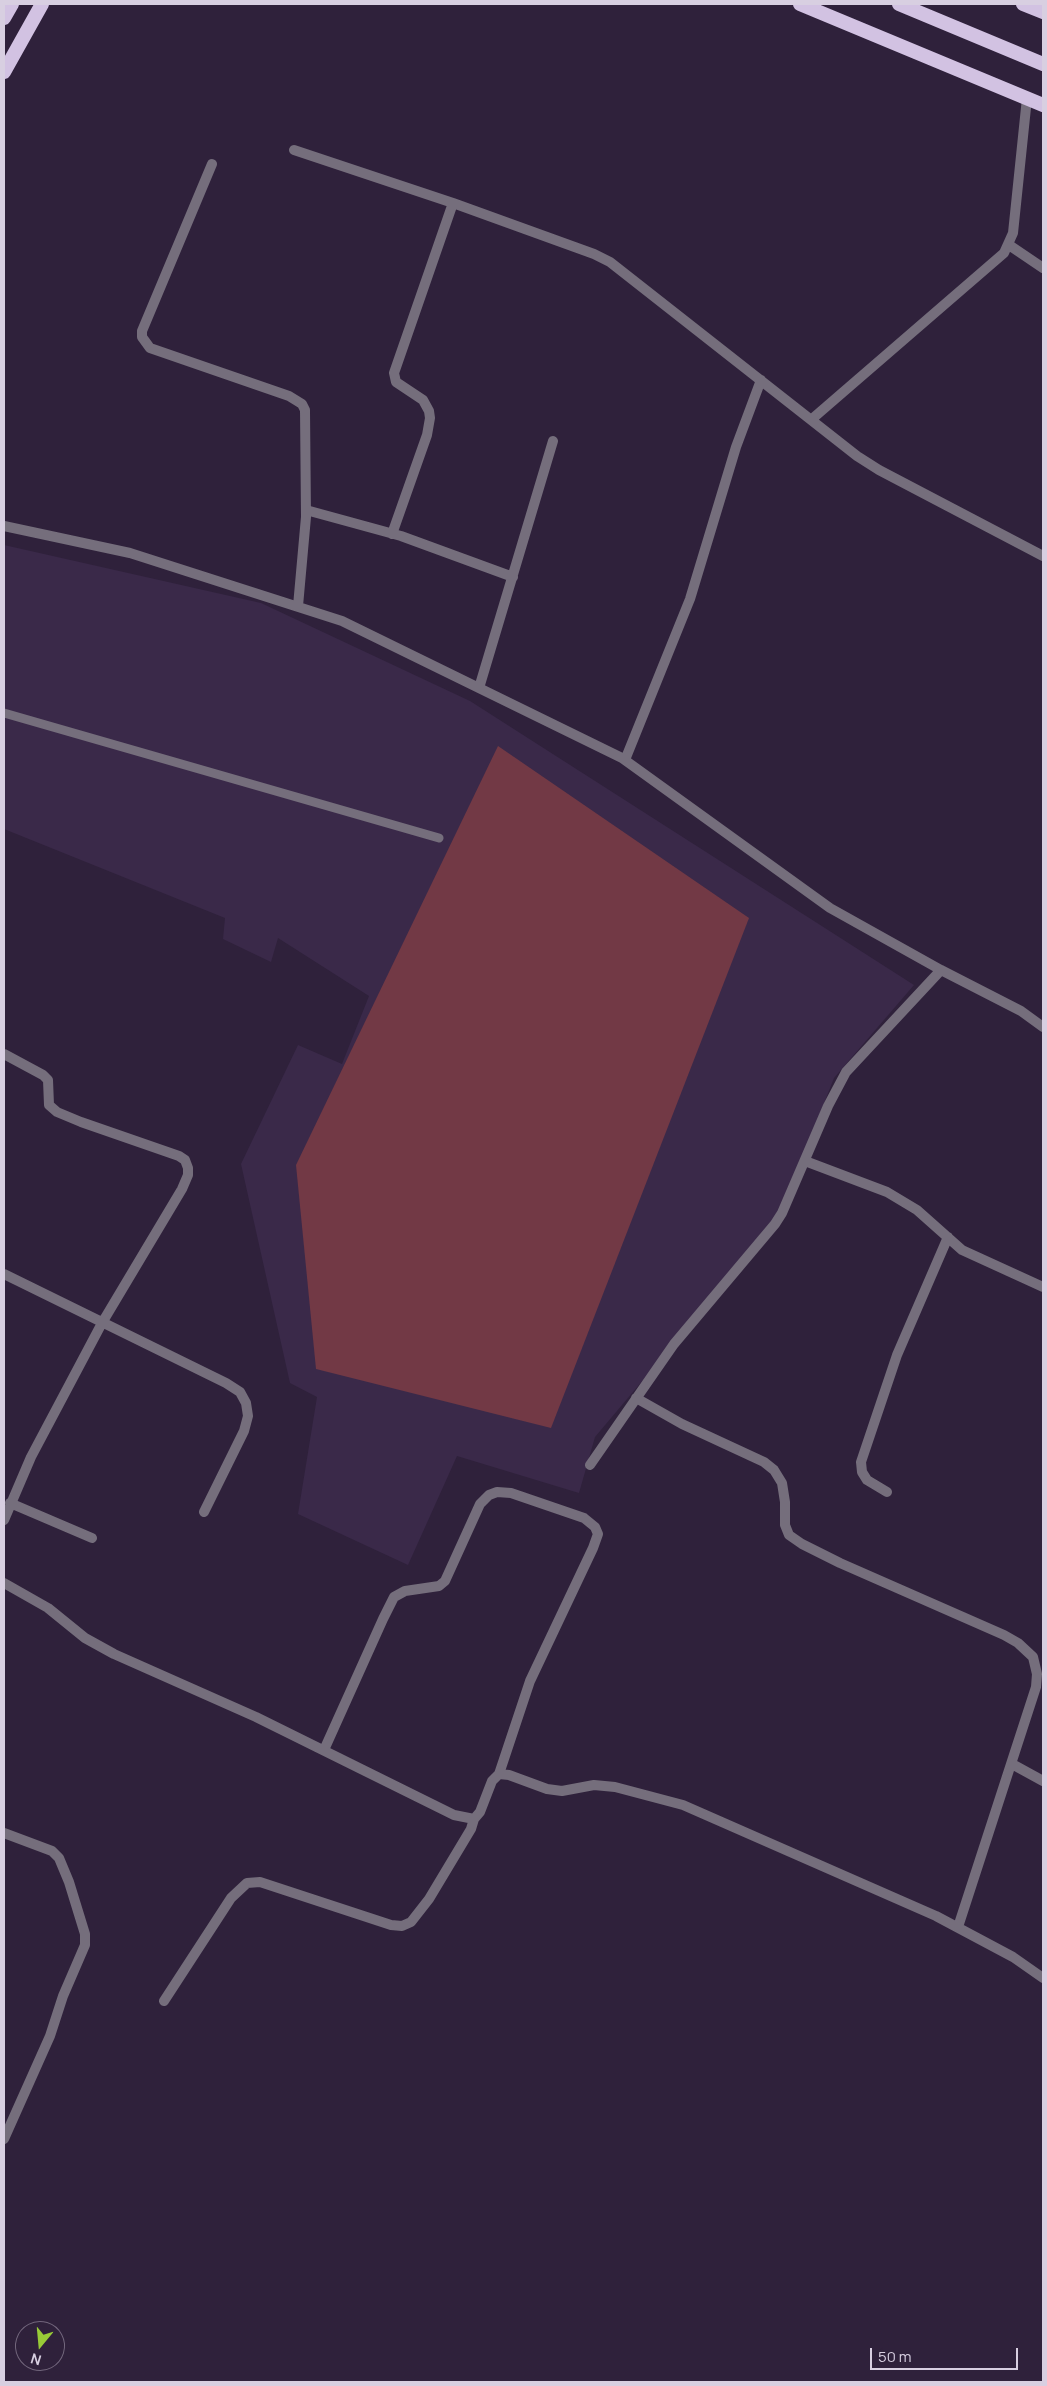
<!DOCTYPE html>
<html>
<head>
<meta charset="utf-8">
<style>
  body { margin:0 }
  #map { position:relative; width:1047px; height:2386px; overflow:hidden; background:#2f213b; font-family:Manrope,sans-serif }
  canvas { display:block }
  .frame { position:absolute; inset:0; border:5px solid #d8cfe1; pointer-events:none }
  .north { position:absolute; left:15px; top:2321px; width:50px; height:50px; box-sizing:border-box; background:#2f213b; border:1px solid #73677d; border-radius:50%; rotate:197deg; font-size:14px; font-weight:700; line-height:20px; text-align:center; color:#d8cfe1 }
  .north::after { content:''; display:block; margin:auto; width:18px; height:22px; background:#98cb37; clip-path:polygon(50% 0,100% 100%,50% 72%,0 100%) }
  .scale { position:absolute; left:870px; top:2348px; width:148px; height:22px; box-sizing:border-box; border:2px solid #d8cfe1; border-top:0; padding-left:6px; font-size:15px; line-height:18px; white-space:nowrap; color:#d8cfe1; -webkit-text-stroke:4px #2f213b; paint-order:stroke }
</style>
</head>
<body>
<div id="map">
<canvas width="1047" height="2386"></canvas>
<div class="frame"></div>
<div class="north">N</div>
<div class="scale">50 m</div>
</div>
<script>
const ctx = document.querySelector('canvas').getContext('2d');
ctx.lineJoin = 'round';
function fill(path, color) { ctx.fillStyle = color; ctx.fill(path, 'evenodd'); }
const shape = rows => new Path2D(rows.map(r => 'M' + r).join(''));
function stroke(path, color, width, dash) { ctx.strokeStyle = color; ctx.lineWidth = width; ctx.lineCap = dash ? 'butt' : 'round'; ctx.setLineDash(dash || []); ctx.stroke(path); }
fill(shape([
  [4,545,261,603,470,701,914,985,834,1078,778,1220,595,1437,579,1493,457,1456,408,1565,298,1514,317,1397,290,1383,241,1164,298,1045,342,1064,369,996,278,938,271,962,223,939,225,918,4,829]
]), '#3a2949');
fill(shape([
  [498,746,749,918,551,1428,316,1369,296,1165]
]), '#723945');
stroke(shape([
  [4,713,439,838]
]), '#756e7c', 9);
stroke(shape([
  [294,150,453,203,594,254,610,262,857,456,879,470,1043,556],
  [212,164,142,331,142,337,150,348,289,396,302,404,305,410,306,517,298,606],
  [1009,245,1043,268],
  [812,419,1004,253,1013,233,1027,98],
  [306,510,401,536,513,577],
  [4,526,130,553,342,621,622,758,830,908,941,970,1021,1011,1043,1027],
  [392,534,427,435,430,418,429,411,423,400,396,382,394,373,453,203],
  [479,688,553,441],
  [625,760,690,599,736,447,761,380],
  [4,1054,43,1075,48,1080,49,1105,57,1112,81,1122,179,1156,185,1160,188,1168,188,1175,182,1189,102,1323,31,1457,4,1520],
  [805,1161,887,1192,917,1210,962,1250,1043,1287],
  [4,1274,226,1383,240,1392,246,1403,248,1416,244,1431,204,1512],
  [636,1398,682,1424,764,1462,774,1470,782,1483,785,1502,785,1525,789,1535,802,1544,840,1563,1004,1635,1018,1643,1033,1657,1037,1674,1036,1687,958,1927],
  [590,1465,674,1344,775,1224,782,1213,828,1106,846,1072,941,970],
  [887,1492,867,1480,862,1472,861,1462,897,1355,948,1237],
  [10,1503,92,1538],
  [4,1583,48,1608,85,1638,114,1654,256,1717,454,1815,474,1819,480,1812,492,1781,499,1774,509,1775,547,1789,562,1791,594,1785,615,1787,683,1805,936,1916,1013,1957,1043,1978],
  [324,1750,383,1619,394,1597,405,1591,439,1586,445,1581,480,1504,489,1495,497,1492,511,1493,584,1518,595,1527,598,1534,593,1548,530,1681,499,1774],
  [1012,1764,1043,1781],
  [4,1833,52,1851,59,1858,69,1882,85,1934,85,1945,63,1996,50,2036,4,2139],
  [164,2001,231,1898,247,1883,260,1882,391,1925,402,1926,411,1922,429,1899,471,1829,474,1819]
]), '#756e7c', 10);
stroke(shape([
  [800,4,1043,105],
  [899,4,1043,64],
  [1023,4,1043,12],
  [4,18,12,4],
  [4,72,42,4]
]), '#d2c2e2', 14);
</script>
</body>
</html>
